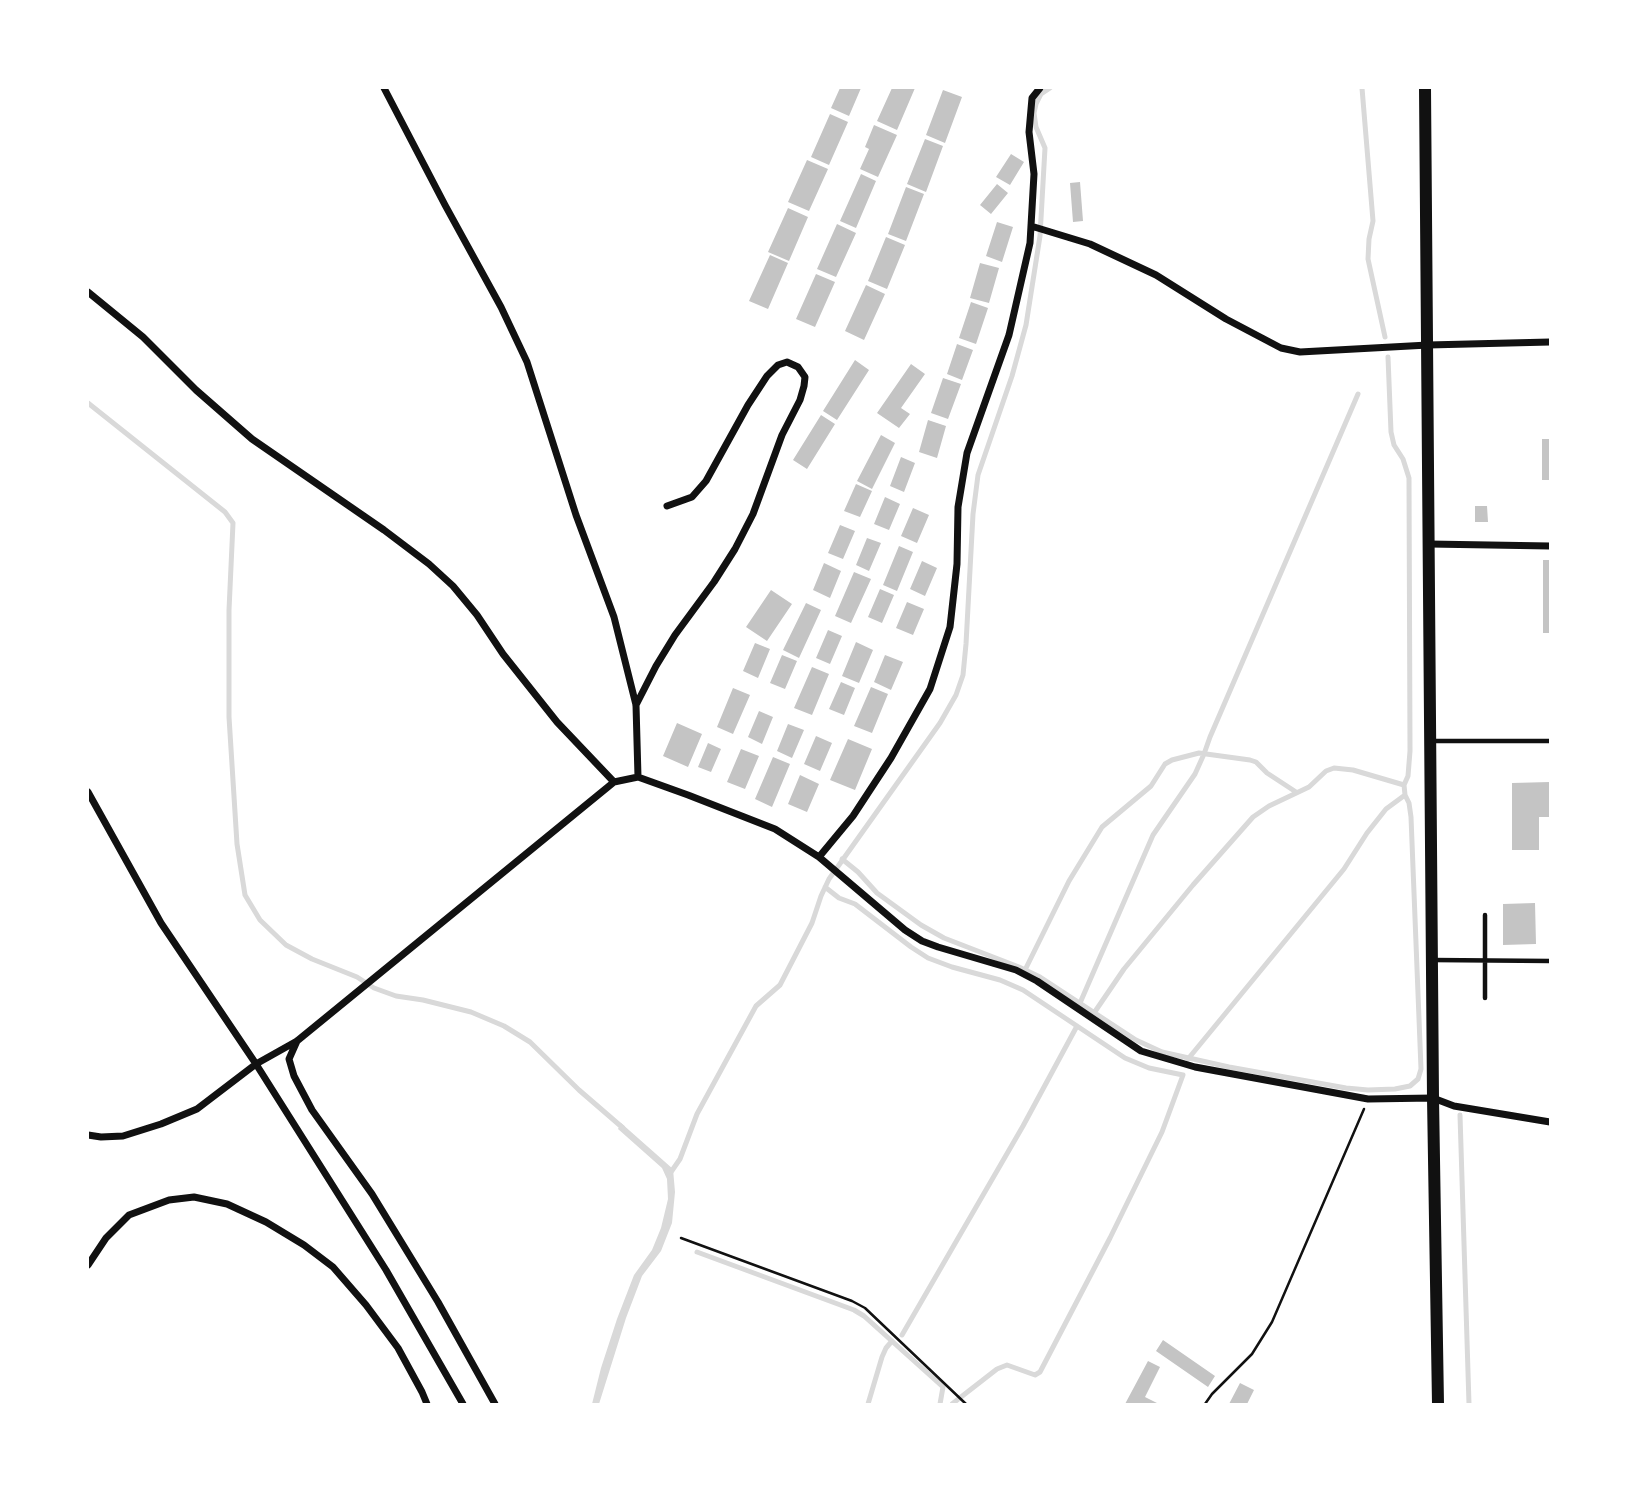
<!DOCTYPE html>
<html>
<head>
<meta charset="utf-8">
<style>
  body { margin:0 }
  #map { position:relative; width:1638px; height:1492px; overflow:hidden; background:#fff; font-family:Arial,sans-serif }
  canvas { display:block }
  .frame { position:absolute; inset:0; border:89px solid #fff; pointer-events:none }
</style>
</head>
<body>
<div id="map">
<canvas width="1638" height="1492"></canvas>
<div class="frame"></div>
</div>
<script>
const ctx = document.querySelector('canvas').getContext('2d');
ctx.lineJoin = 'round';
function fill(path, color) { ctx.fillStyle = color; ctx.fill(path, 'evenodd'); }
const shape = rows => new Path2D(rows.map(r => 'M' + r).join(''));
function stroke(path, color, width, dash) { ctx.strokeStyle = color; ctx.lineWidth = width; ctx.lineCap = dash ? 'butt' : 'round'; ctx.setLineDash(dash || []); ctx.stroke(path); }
fill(shape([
  [621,1123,673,1169,675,1192,672,1223,661,1251,642,1276,626,1318,599,1404,592,1404,601,1368,617,1319,634,1275,652,1250,661,1228,668,1199,667,1179,662,1168,618,1129]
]), '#d9d9d9');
stroke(shape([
  [1362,88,1373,221,1369,239,1368,259,1385,337],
  [88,403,225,512,233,523,229,610,229,717,237,844,245,895,260,920,286,945,312,959,357,977,374,988,396,996,423,1000,471,1012,504,1026,530,1042,579,1090,623,1128],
  [842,859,858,872,877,893,921,925,944,938,1019,967,1040,977,1136,1040,1162,1052,1229,1067,1346,1088,1368,1090,1395,1089,1410,1086,1418,1079,1421,1069,1411,817,1409,803,1405,795,1404,785,1408,776,1410,751,1409,478,1403,459,1394,445,1391,432,1388,357],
  [825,887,839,898,855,904,911,947,928,958,952,967,1000,980,1023,990,1125,1058,1149,1068,1183,1075,1162,1132,1110,1238,1040,1372,1035,1375,1007,1365,997,1369,952,1404],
  [1025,970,1069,881,1102,827,1151,786,1165,764,1172,760,1199,753,1250,760,1256,762,1267,773,1296,792],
  [1080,1003,1153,835,1195,774,1204,754,1210,737,1358,394],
  [1094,1013,1124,969,1193,885,1253,817,1269,806,1309,787,1326,771,1334,768,1353,770,1404,785],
  [1188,1059,1344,869,1367,833,1386,809,1405,795],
  [1460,1115,1469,1404],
  [671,1172,680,1159,697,1114,756,1006,780,985,812,923,821,896,829,879,940,723,956,695,963,675,966,644,973,514,978,475,1012,376,1026,325,1040,236,1045,148,1036,127,1034,113,1036,104,1041,94,1050,88],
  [697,1252,854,1310,864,1316,943,1387,940,1404],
  [902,1335,1023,1126,1077,1026],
  [868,1404,882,1357,886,1348,892,1341]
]), '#d9d9d9', 5);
fill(shape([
  [840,88,861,88,849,116,831,108],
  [892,88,915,88,897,130,877,121],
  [943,90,962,97,945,143,926,135],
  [830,114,848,122,829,165,811,157],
  [874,125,897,135,878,177,860,169,869,149,865,147],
  [925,139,943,146,926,192,907,184],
  [1011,154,1024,162,1010,185,996,177],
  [807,160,828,169,809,211,788,202],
  [861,174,876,181,856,228,840,221],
  [1080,182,1083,221,1073,222,1070,183],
  [997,184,1008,193,991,214,980,205],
  [906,187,924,194,906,241,888,234],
  [788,208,808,217,789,261,768,252],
  [997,222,1013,227,1002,262,986,256],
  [837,224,856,233,836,277,817,269],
  [886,237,905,245,887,289,868,281],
  [770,255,788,263,768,309,749,301],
  [980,263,999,268,989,303,970,298],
  [816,274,835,282,815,327,796,319],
  [866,285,885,294,864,340,845,331],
  [971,302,988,308,976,344,959,338],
  [957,344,973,350,962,380,947,374],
  [855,360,869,370,837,420,823,411],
  [911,364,925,374,901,408,910,414,899,428,877,413],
  [943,378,961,384,948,419,931,413],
  [821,415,835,424,807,469,793,460],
  [928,420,946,426,937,458,919,452],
  [881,435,895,443,872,489,857,481],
  [1542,439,1550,439,1550,480,1542,480],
  [901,457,915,463,904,492,890,486],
  [856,484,872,491,860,517,844,511],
  [885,497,900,504,889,530,874,524],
  [1475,506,1487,506,1488,522,1475,522],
  [913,508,929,515,917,543,901,536],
  [840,525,855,531,843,559,828,553],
  [867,538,881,543,869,571,856,565],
  [899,546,913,552,897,591,883,585],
  [1543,560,1550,560,1550,633,1543,633],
  [922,561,937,568,925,596,910,589],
  [824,563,841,571,830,598,813,590],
  [854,572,871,579,851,623,835,616],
  [880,589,894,595,882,623,868,617],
  [771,590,792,604,767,641,746,627],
  [907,602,924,609,913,635,896,628],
  [806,603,821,610,799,658,783,650],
  [828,630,842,636,830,664,816,658],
  [856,642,873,650,859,683,842,676],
  [755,643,770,649,758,678,743,671],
  [782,655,797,661,785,689,770,683],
  [885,655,903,662,891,690,874,682],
  [812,667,829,674,812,715,794,708],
  [841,682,855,688,844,715,829,709],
  [871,687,888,694,872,733,854,726],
  [733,688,750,695,733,734,717,727],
  [759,711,773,717,762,744,748,737],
  [677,723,702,734,688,767,663,756],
  [788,724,804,730,792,758,777,751],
  [816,736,832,743,820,771,804,764],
  [848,739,872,749,855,790,830,780],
  [708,743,721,749,711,772,698,767],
  [741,749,759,756,745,789,727,782],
  [773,757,790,764,772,807,755,799],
  [800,775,819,784,807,812,788,804],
  [1550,782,1550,817,1539,817,1539,850,1512,850,1512,783],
  [1535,903,1536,944,1503,945,1503,904],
  [1163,1340,1215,1376,1208,1387,1156,1351],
  [1148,1361,1160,1367,1145,1397,1159,1404,1125,1404],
  [1240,1383,1254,1390,1247,1404,1229,1404]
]), '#c4c4c4');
stroke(shape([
  [681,1238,852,1301,865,1308,966,1404],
  [1205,1404,1212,1394,1252,1354,1272,1322,1364,1109]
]), '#111', 2.5);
stroke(shape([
  [1432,741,1550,741],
  [1433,960,1550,961],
  [1485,998,1485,915]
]), '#111', 4.5);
stroke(shape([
  [384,88,445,205,501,307,527,362,576,515,614,617,636,705,638,777],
  [1031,226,1090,244,1156,275,1226,319,1281,348,1300,352,1428,345,1550,342],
  [88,292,143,337,196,390,252,439,384,530,429,564,453,586,477,615,503,654,557,722,614,782],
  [1429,544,1550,546],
  [636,705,656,666,675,635,714,582,735,549,753,514,782,435,800,400,804,386,805,377,798,367,787,362,778,365,767,376,748,405,706,481,692,497,667,506],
  [88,792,161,923,256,1064,386,1270,463,1404],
  [819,857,853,816,891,758,930,689,950,627,957,564,958,507,967,453,1009,335,1030,243,1034,174,1029,132,1032,98,1040,88],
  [297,1041,289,1059,294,1076,312,1110,372,1194,438,1302,495,1404],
  [88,1135,101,1137,123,1136,161,1124,197,1109,256,1064,297,1041,614,782,638,777,688,795,775,829,819,857,905,930,922,941,938,947,1016,970,1037,981,1141,1051,1195,1067,1368,1099,1433,1098,1454,1106,1550,1122],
  [88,1265,106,1238,129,1215,169,1200,194,1197,227,1204,266,1222,304,1245,333,1267,366,1305,398,1348,422,1392,427,1404]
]), '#111', 7);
stroke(shape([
  [1425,88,1433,1098,1438,1404]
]), '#111', 12);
</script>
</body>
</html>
